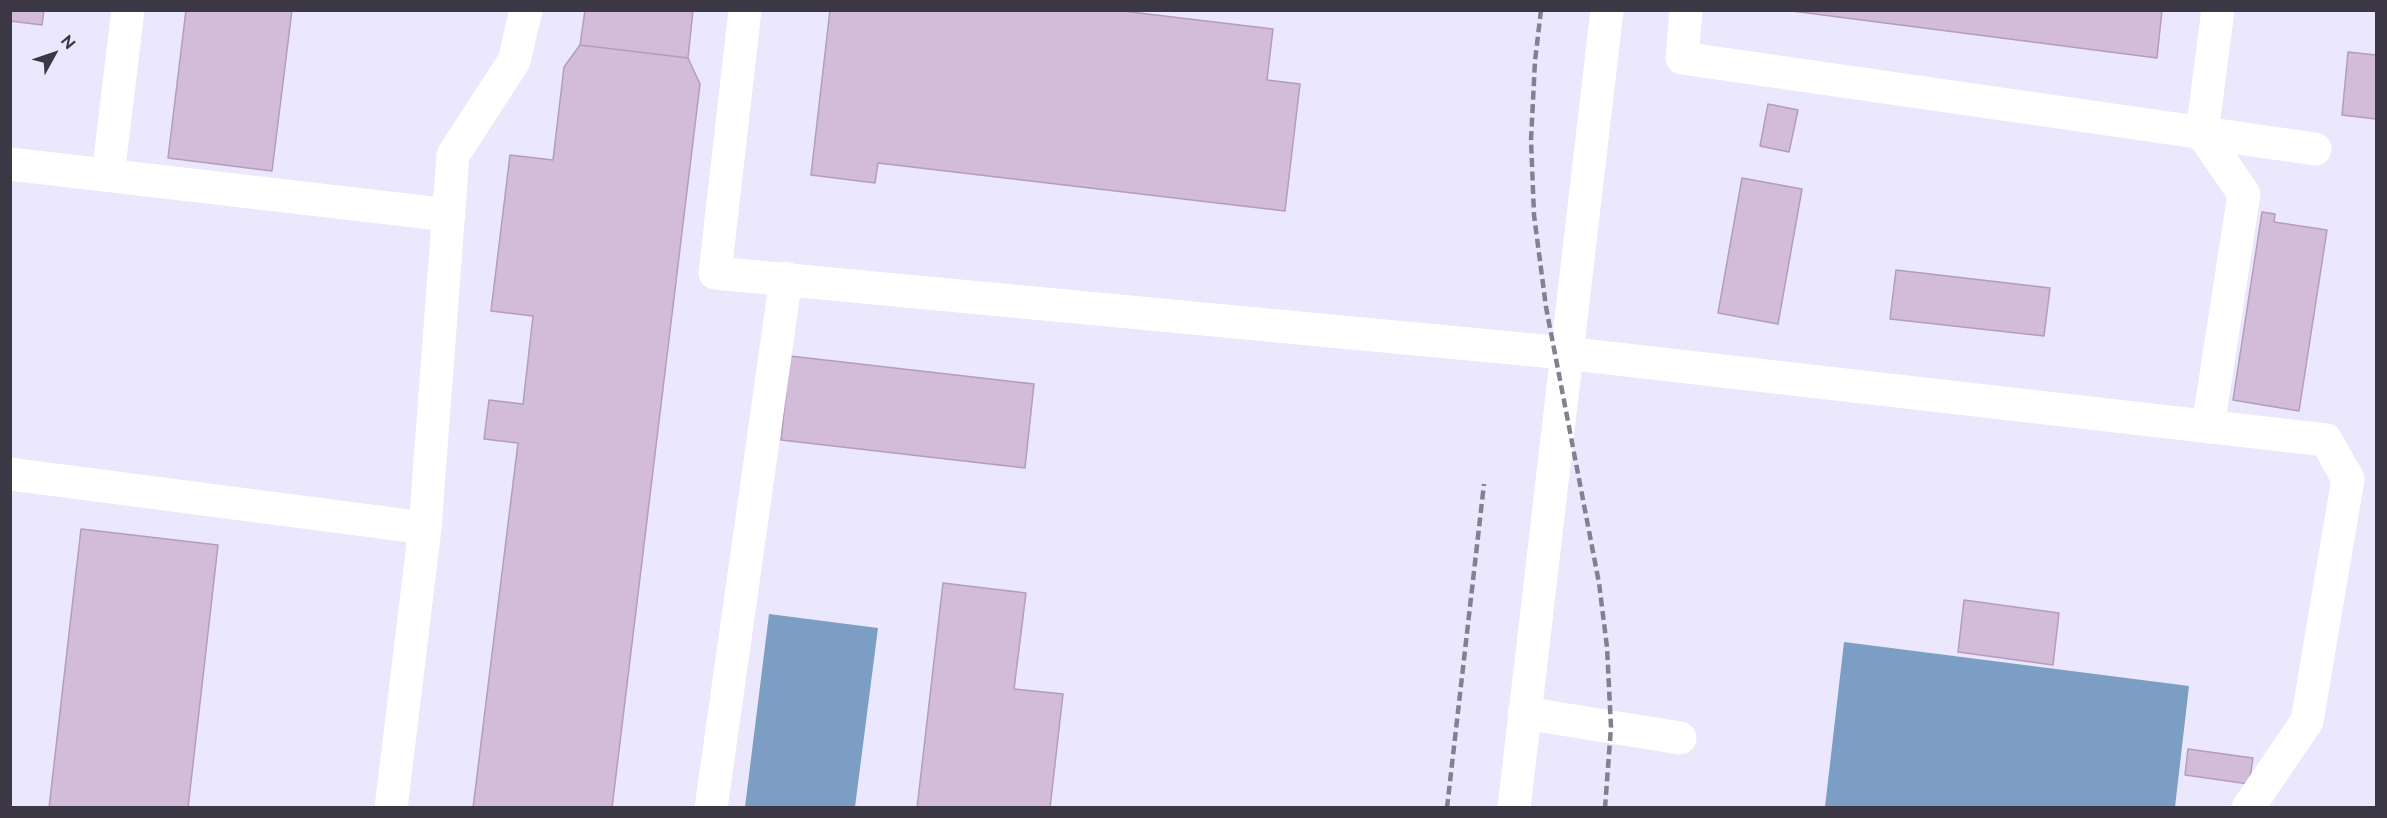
<!DOCTYPE html>
<html>
<head>
<meta charset="utf-8">
<style>
  body { margin:0 }
  #map { position:relative; width:2387px; height:818px; overflow:hidden; background:#ebe7fc; font-family:Raleway,sans-serif }
  canvas { display:block }
  .frame { position:absolute; inset:0; border:12px solid #3b3745; pointer-events:none }
  .north { position:absolute; left:24px; top:24px; width:60px; height:60px; -webkit-text-stroke:4px #ebe7fc; paint-order:stroke; rotate:50deg; font-size:16px; font-weight:700; line-height:24px; text-align:center; color:#3b3745 }
  .north::after { content:''; display:block; margin:auto; width:21px; height:27px; background:#3b3745; clip-path:polygon(50% 0,100% 100%,50% 72%,0 100%) }
</style>
</head>
<body>
<div id="map">
<canvas width="2387" height="818"></canvas>
<div class="frame"></div>
<div class="north">N</div>
</div>
<script>
const ctx = document.querySelector('canvas').getContext('2d');
ctx.lineJoin = 'round';
function fill(path, color) { ctx.fillStyle = color; ctx.fill(path, 'evenodd'); }
const shape = rows => new Path2D(rows.map(r => 'M' + r).join(''));
function stroke(path, color, width, dash) { ctx.strokeStyle = color; ctx.lineWidth = width; ctx.lineCap = dash ? 'butt' : 'round'; ctx.setLineDash(dash || []); ctx.stroke(path); }
fill(shape([
  [769,614,878,628,855,807,745,807],
  [1844,642,2189,686,2175,807,1825,807]
]), '#7c9ec5');
const building = shape([
  [10,10,44,10,42,25,10,21,10,10],
  [186,10,292,10,272,171,168,158,186,10],
  [585,10,693,10,688,58,580,45,585,10],
  [830,10,1114,10,1273,29,1267,80,1300,84,1285,211,878,163,875,183,811,175,830,10],
  [1784,10,2162,10,2157,58,1784,10],
  [580,45,688,58,700,84,612,808,473,808,518,443,484,439,489,400,523,404,533,316,491,311,510,155,553,160,564,67,580,45],
  [2348,52,2376,55,2376,119,2342,115,2348,52],
  [1768,104,1798,110,1789,152,1760,146,1768,104],
  [1742,178,1802,189,1778,324,1718,313,1742,178],
  [2262,212,2275,214,2274,222,2327,230,2299,411,2233,400,2262,212],
  [1896,270,2050,288,2044,336,1890,319,1896,270],
  [790,356,1034,384,1025,468,781,440,790,356],
  [81,529,218,545,188,808,49,808,81,529],
  [943,583,1026,593,1014,689,1063,694,1050,808,917,808,943,583],
  [1964,600,2059,613,2053,665,1958,652,1964,600],
  [2188,749,2253,758,2249,784,2185,775,2188,749]
]);
fill(building, '#d3bcda');
stroke(building, '#b39dba', 1.5);
stroke(shape([
  [745,10,715,273,1565,353,2326,440,2348,479,2307,721,2248,808],
  [1686,10,1682,58,2315,149],
  [10,164,449,215],
  [108,175,128,10],
  [2208,427,2244,194,2202,133,2218,10],
  [10,474,425,528],
  [1524,713,1680,738],
  [391,808,425,528,453,155,514,61,526,10],
  [711,808,786,278],
  [1514,808,1607,10]
]), '#fff', 33);
stroke(shape([
  [1541,10,1535,61,1531,140,1534,215,1546,307,1599,583,1607,647,1611,727,1605,808],
  [1447,808,1484,484]
]), '#848091', 4.5, [9, 4.5]);
</script>
</body>
</html>
